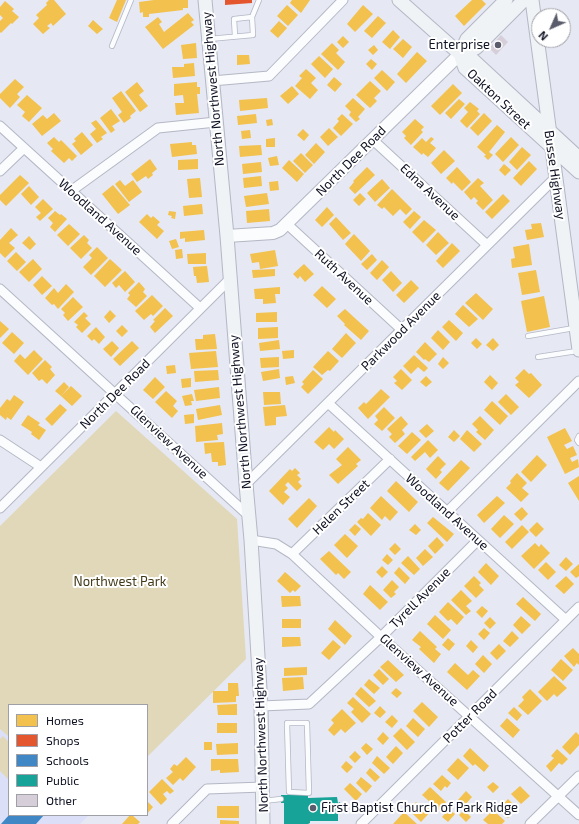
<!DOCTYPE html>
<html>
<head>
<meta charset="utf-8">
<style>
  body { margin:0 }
  #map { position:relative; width:579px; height:824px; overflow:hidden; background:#e6e8f3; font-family:"Exo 2",sans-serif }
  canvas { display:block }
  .legend { position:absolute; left:8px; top:704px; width:140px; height:112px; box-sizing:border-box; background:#fff; border:1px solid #9fa0a7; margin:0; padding:5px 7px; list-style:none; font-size:12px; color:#0e1122 }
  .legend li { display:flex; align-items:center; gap:8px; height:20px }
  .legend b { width:20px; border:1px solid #9fa0a7 }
  .north { position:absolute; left:531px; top:8px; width:40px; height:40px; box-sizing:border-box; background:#fff; border:1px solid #9fa0a7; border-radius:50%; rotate:225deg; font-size:11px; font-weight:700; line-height:16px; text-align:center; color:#0e1122 }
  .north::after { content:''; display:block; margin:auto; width:14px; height:18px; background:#5a5c6b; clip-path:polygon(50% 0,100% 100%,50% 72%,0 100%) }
</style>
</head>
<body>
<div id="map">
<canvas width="579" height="824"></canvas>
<ul class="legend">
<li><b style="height:11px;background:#f2c14e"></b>Homes</li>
<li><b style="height:11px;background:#e4572e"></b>Shops</li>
<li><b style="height:11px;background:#3f88c5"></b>Schools</li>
<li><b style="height:11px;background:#17a398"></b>Public</li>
<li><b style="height:11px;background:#d6cfda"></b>Other</li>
</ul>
<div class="north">N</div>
</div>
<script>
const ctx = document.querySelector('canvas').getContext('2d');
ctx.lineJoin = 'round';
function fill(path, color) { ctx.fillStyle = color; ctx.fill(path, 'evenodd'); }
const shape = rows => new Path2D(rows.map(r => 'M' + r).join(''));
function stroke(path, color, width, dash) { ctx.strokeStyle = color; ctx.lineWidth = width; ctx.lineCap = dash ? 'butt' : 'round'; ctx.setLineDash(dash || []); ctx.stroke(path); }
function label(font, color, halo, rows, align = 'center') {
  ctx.font = font + ' "Exo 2",sans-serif'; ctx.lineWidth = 4; ctx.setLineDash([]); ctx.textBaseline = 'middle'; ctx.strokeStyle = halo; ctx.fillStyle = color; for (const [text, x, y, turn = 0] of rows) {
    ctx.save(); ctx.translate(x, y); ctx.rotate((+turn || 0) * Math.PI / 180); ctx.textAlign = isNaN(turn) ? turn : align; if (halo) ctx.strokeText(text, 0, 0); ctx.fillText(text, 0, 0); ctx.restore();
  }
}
fill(shape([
  [0,729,9,737,9,815,89,815,80,824,0,824]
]), '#dbe0f8');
fill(shape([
  [116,411,237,519,246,659,147,757,147,705,9,705,9,737,0,729,0,526],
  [3,736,9,742,9,780,0,771,0,739]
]), '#e0d8b8');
fill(shape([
  [49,0,54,0,66,14,53,26,51,23,47,26,50,28,43,34,33,24,39,18,36,15,47,5,46,3],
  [117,0,126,0,117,22,109,18],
  [154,0,188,0,188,8,183,8,183,10,149,14,149,17,143,17,143,12,140,13,139,2],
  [292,0,310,0,301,13,290,3],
  [472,0,482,0,486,4,464,26,455,16],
  [5,1,14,9,12,11,19,17,12,24,11,23,1,33,0,32,0,21,3,18,0,15,0,7],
  [287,5,298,15,288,26,277,16],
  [363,5,373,14,355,32,347,24],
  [188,13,194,20,191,22,194,25,163,49,145,27,158,17,162,22,159,24,164,32],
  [378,16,386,23,372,38,364,31],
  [93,20,103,29,97,34,88,26],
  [279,21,287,28,278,38,270,31],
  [393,30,400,37,390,49,382,42],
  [343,36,349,42,343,48,337,42],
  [403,39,412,47,403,58,393,49],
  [196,43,197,58,183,59,181,45],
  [332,43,339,50,336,53,345,62,338,70,321,54],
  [374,45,378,50,373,55,368,50],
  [417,52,427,61,406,83,397,74],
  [237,55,249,55,250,64,237,65],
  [319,56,333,69,325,78,311,64],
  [371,59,377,64,372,70,366,64],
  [194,63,195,76,173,78,172,67,184,67,184,64],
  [306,69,316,78,311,83,318,90,310,99,295,86,302,78,299,76],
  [382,70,395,82,387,91,374,78],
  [334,77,342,84,335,92,327,85],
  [15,79,24,87,17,94,20,97,10,108,0,98,0,94],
  [370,81,381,91,374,98,377,101,370,108,356,95],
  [137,82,144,91,139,95,148,106,140,112,125,92],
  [197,82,197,87,200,87,200,94,197,94,199,113,176,115,175,103,184,103,183,95,174,96,174,84],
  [453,84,462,93,440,115,431,106],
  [292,86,299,94,288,104,280,96],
  [121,91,136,111,130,116,131,118,124,123,118,115,122,112,112,98],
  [27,95,42,108,29,122,22,116,25,112,17,105],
  [267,98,268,108,240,111,239,100],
  [353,98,365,109,358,117,360,119,356,122,349,115,351,112,345,106],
  [459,99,465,104,451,119,445,113],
  [470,102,479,109,477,111,480,114,467,128,460,121,468,112,464,108],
  [111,109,120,121,112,126,115,130,111,133,100,118],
  [54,113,61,121,42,136,32,124,43,115,47,119],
  [484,113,492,121,478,136,470,128],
  [256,114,257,123,238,125,237,116],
  [342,114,353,124,341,136,333,128,339,121,337,119],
  [272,119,273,125,267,126,266,120],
  [415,119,424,127,421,130,423,132,411,145,404,138,406,136,402,132],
  [96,120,107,133,101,137,103,139,97,143,90,134,96,129,91,123],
  [497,125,505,132,489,152,493,155,488,160,484,156,486,155,477,147],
  [329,128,338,137,328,146,320,137],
  [303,129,309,135,304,141,297,135],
  [250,130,251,138,242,139,241,131],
  [82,132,93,145,81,155,72,144,76,141,74,139],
  [54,137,59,142,61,140,77,156,72,161,69,158,64,163,51,151,53,149,47,143],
  [431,137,434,139,430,143,436,148,428,157,423,153,422,155,413,147,422,138,426,142],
  [511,137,519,145,503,162,495,154],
  [275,138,275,147,266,147,266,139],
  [192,142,192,145,196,145,197,154,172,157,170,144],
  [316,143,325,152,314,164,305,155],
  [261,145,262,155,240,157,239,146],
  [522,147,531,155,517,170,509,162],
  [444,150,455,161,441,174,431,163],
  [301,153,313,165,305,173,293,161],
  [277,156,279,165,270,166,268,158],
  [150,159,157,169,152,173,153,175,148,179,146,176,137,182,131,174],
  [198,159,198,169,178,170,178,160],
  [289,160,304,174,297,182,282,168],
  [529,161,537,169,521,186,513,178],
  [261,162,262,172,243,174,242,164],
  [504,164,511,170,505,176,499,170],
  [367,167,375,175,355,194,349,188,354,182,353,181],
  [457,167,471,182,462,191,453,182,452,184,446,178],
  [20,175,29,183,6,206,0,200,0,195],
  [261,176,262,186,244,188,243,178],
  [200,178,202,197,189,198,187,179],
  [478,178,484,183,480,186,493,200,483,210,476,203,478,201,474,197,471,200,464,192],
  [382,179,390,188,375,202,367,193],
  [120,180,125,186,133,180,142,192,129,202,115,184],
  [278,181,279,190,270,191,269,182],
  [113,185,130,205,118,214,102,194],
  [29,186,39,197,31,205,21,194],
  [392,189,412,209,406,215,400,209,393,216,384,207,382,209,377,205],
  [267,193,269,204,246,207,244,196],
  [360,193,366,199,359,206,353,200],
  [503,194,510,201,492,219,485,212],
  [43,199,53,209,40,221,36,217,41,213,35,207],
  [202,204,203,214,184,216,183,206],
  [327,207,334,215,322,227,315,220],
  [269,209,270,221,247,223,246,211],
  [55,211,60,215,61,214,67,219,55,232,50,227,53,223,48,218],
  [169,211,176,212,175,219,171,218,172,216,168,215],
  [414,211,421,217,410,229,403,222],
  [147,214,151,218,153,216,160,222,157,225,164,231,157,239,139,222],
  [336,217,351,233,343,240,329,224],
  [424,220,436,230,423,243,412,232],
  [541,223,544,237,527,240,525,230,532,229,531,224],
  [69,224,80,234,68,246,57,235],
  [11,228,18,235,9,243,15,248,5,258,0,253,0,240],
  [204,230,205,240,185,242,185,238,180,239,180,232],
  [438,232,449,243,436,255,426,245],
  [354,234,370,251,361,261,345,244],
  [84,235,89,240,87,243,92,248,81,259,70,248],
  [29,236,36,244,30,250,22,243],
  [176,239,179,247,172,249,169,241],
  [452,243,460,251,443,268,436,261],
  [529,244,532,265,512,268,511,259,515,258,513,247],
  [97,247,108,258,91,275,83,267,92,258,89,255],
  [182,249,183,258,176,259,175,250],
  [275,250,278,266,260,269,259,262,252,263,250,254],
  [16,252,26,262,17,271,7,261],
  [206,253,206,264,188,264,187,254],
  [372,254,377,260,367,270,361,264],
  [33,259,42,269,29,282,19,272],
  [110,259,122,270,105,287,94,276],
  [382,260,389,267,377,280,370,273],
  [304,264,314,274,305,282,300,276,298,279,293,274],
  [207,266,209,282,197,283,196,276,194,276,193,267],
  [275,269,275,276,253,278,252,270],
  [536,270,540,292,522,295,518,273],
  [125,271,135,282,125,292,119,285,116,288,112,283],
  [391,271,402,283,393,292,382,280],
  [42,276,52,286,42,295,33,285],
  [411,280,419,288,404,303,396,295],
  [139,282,145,289,143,292,147,296,136,307,127,299,130,295,128,293],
  [66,284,74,292,58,309,54,304,52,305,45,298,54,288,58,293],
  [322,286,336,299,327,308,313,295],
  [280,287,280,294,275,294,276,303,263,304,263,299,255,299,254,289],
  [476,293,493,309,483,320,465,303],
  [152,295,163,306,153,316,151,314,144,320,135,311],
  [544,296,550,327,527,332,521,301],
  [73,297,83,307,68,321,63,315,65,313,61,309],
  [463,305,478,319,469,327,455,314],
  [165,308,173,316,155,333,150,327,155,321,153,320],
  [345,309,369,331,361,340,344,325,345,324,337,316],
  [110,310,116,316,109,323,104,317],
  [84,312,88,316,85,318,91,324,82,333,76,327,78,325,74,322],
  [277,312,277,322,256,322,256,313],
  [449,320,463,333,456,341,442,327],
  [0,321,9,329,0,338],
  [122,325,128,331,122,337,116,331],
  [96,327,105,337,99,344,94,339,92,341,87,336],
  [278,327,278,338,258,339,258,328],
  [438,330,450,342,443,350,431,338],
  [12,332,24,343,14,354,2,343],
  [346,333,356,343,342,358,332,349],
  [215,334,217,349,196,350,195,339,203,339,203,335],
  [476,338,482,344,477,349,471,343],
  [493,338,499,345,493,351,486,345],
  [279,340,280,349,260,351,259,343],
  [112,341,119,348,111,357,103,349],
  [132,341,139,348,120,366,113,359],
  [425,342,437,354,429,362,425,359,424,360,416,352],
  [34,350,43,359,28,375,14,361,20,354,25,359],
  [294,350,294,358,283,359,282,351],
  [216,351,218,367,191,369,189,353],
  [328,351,339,361,330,371,328,370,322,375,313,367],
  [414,355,428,368,424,372,418,367,411,374,403,366],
  [279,357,279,367,261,368,260,358],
  [443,357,449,363,443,369,438,364],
  [45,360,52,367,50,369,55,375,47,384,42,379,39,381,32,373],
  [175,365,176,373,167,374,166,366],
  [279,369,280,378,263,381,261,372],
  [401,369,412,380,402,390,394,383,397,381,393,377],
  [524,369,529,374,531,373,542,385,529,398,515,385,519,382,515,378],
  [218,370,219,380,195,382,194,371],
  [313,370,323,379,308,394,301,387,304,384,302,382],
  [490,375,498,383,492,390,484,382],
  [293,376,295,383,286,385,285,377],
  [426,376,432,382,426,387,420,382],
  [155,377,165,387,153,399,143,390],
  [191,378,191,387,182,388,181,379],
  [64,382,69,387,61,396,55,391],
  [71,386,82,396,72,406,61,396],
  [219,387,220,398,196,401,194,390],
  [381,389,390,397,368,419,358,408,364,402,366,404],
  [166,391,177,401,173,406,178,411,172,418,155,402],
  [263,392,280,392,281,404,264,405],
  [192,394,194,401,191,401,192,405,185,406,182,396],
  [506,394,519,407,511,415,498,402],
  [14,395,24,402,11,420,7,417,6,420,0,415,0,408,7,399,10,401],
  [492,401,508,416,500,425,484,410],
  [60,404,67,410,52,426,45,419],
  [220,405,222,415,198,420,196,409],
  [285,405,287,416,276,417,276,425,265,426,263,407],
  [384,407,395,418,382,431,374,424,378,420,375,416],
  [194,414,194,423,185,424,184,415],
  [28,415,40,423,38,425,46,430,39,440,31,434,32,432,21,425],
  [401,416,408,424,402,430,405,434,395,443,389,437,392,434,387,429],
  [480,416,494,430,485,440,476,432,478,430,472,424],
  [222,423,223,434,217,435,218,440,196,442,195,426],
  [427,424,434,431,426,438,419,431],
  [329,427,334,432,335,430,344,439,334,449,329,444,323,450,314,442],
  [565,428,572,441,564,445,567,449,573,446,577,455,570,458,572,462,578,459,579,467,565,474,547,437],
  [454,430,460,436,454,442,448,437],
  [467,430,482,444,474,452,460,439],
  [412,432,421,440,407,454,398,446],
  [428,440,438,450,430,458,425,452,415,461,411,457],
  [224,442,226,465,218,466,218,462,212,462,211,453,205,454,204,443],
  [348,447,361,460,356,464,358,466,338,484,329,475,342,465,336,459],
  [537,455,547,465,531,482,521,472],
  [438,456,446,464,440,470,442,472,436,479,426,469],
  [461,460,470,468,448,491,439,483],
  [295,468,300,473,297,475,301,479,298,482,302,486,297,491,288,482,285,485,288,488,284,492,290,497,283,505,269,491,290,469,292,471],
  [517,473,527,483,522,488,529,494,521,502,506,488,511,483,510,481],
  [579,476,579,501,568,483],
  [396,481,418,502,409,512,387,491],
  [381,496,398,512,390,521,385,516,382,520,370,508],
  [497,496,505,503,484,523,477,515],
  [309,498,317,506,297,528,288,519],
  [522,507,528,514,521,521,514,514],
  [368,513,381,525,371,536,357,522,361,518,363,519],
  [504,515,514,524,500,538,491,529],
  [433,517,454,534,447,542,427,523],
  [537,522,544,529,536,537,529,530],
  [355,524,361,529,355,536,349,530],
  [415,524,421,530,416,535,409,530],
  [522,525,529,532,512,549,505,542],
  [345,534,358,546,347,558,334,545],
  [437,537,444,545,435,554,428,546],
  [395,543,401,549,395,555,389,549],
  [535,543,539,547,541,544,550,553,534,569,521,556],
  [425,549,433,557,423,566,416,558],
  [329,551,351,572,344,579,338,573,336,575,320,559],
  [387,554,393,560,388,565,382,560],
  [408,556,420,569,414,575,401,563],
  [566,557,573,564,566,571,559,565],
  [546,562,556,572,548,580,538,570],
  [486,563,499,576,491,585,478,572],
  [579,564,579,576,576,578,570,572],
  [382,566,388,572,382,578,376,572],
  [399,567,410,578,405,584,394,573],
  [285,572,301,586,295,592,293,590,290,593,277,581],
  [474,576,481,583,479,585,484,590,476,598,464,586],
  [566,576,574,584,564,594,555,586],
  [392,580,399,587,394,592,396,594,391,598,383,590],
  [370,585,388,602,380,610,363,594],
  [461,590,472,601,466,606,471,611,466,615,451,600],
  [281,596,300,596,301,606,282,607],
  [523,597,541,614,535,621,516,604],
  [448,602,464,617,457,625,451,619,448,621,439,612],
  [482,606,488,611,482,618,476,612],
  [435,615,451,630,443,639,427,624],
  [521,616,531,625,522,634,513,625],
  [490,617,496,623,490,629,484,623],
  [282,619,301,619,301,628,282,628],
  [335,620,352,636,345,645,328,629],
  [484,628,490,633,484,640,478,634],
  [420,631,437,647,435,649,441,654,434,663,419,649,421,647,412,640],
  [512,631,519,638,510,647,503,641],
  [282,637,300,637,301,646,282,647],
  [448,638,455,644,449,651,442,645],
  [333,640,341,647,329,660,321,653],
  [471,640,478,647,473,653,466,646],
  [499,644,506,651,497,660,490,653],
  [573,648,579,654,579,665,577,663,574,667,564,656],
  [483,655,492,664,484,673,475,664],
  [561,659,573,670,563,681,551,670],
  [388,660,404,675,396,682,380,667],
  [455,663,468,675,473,670,480,676,467,690,447,672],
  [307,667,307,675,284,676,284,668],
  [379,669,389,679,383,685,373,675],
  [554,676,567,688,557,697,554,694,547,701,538,692],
  [303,677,304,689,283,691,282,678],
  [369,679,380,688,374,694,364,685],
  [228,683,238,683,239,696,236,696,236,702,213,703,213,691,228,691],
  [361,687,376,701,369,707,355,694],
  [396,688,402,693,397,698,391,693],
  [530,689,542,701,528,715,518,706,524,700,522,697],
  [353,697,371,714,362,723,351,712,354,709,347,703],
  [422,702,438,717,429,727,413,711],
  [237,704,237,715,218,715,217,705],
  [380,706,386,712,380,718,374,713],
  [514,707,522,715,517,721,508,713],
  [342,709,356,723,345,733,341,729,334,736,328,730,334,723,331,720],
  [392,715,398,721,392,728,385,722],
  [413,718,425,729,418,737,406,726],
  [507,718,520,730,513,738,500,726],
  [217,723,237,723,237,733,217,733],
  [401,728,415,742,407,750,393,736],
  [383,732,389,738,383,745,377,739],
  [576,732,579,735,579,745,570,755,562,747],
  [204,742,212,742,212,750,204,750],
  [238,743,238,754,217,755,216,744],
  [366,743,373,749,367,755,361,748],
  [396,746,403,753,393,764,386,757],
  [470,748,489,766,484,772,475,764,473,766,463,756],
  [557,749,568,759,562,765,559,763,551,772,546,766,554,758,551,756],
  [355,751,361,757,355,763,349,757],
  [377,756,390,768,384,774,372,763],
  [186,757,196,767,183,781,180,778,173,785,166,778,173,772,170,769,174,764,177,766],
  [458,758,469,768,458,780,447,770],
  [211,759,238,759,239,772,220,773,220,770,211,771],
  [346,761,353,767,347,773,341,767],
  [370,768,380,777,375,782,366,773],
  [442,775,451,783,447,788,445,786,441,791,433,784],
  [361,777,372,786,366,793,356,783],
  [162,779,174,791,170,794,167,791,163,794,167,799,161,805,149,792],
  [493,782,499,787,493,793,487,787],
  [350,783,362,794,356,801,344,789],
  [520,786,530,796,521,804,511,794],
  [430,787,446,802,439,810,422,795],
  [466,791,472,797,464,806,458,800],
  [508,799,517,808,508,818,499,809],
  [147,801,153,807,147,814],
  [416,802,422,808,425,805,431,811,421,822,409,810],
  [217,806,239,806,239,818,217,818],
  [449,809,455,814,448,822,442,817],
  [464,810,471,817,466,822,459,815],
  [493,810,505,821,502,824,488,824,483,820],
  [404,812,417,824,393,824],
  [130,815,132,815,140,822,138,824,122,824],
  [220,820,239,821,239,824,220,824]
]), '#f2c14e');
fill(shape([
  [225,0,252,0,252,3,225,5]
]), '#e4572e');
fill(shape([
  [9,815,44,815,36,824,1,824]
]), '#3f88c5');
fill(shape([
  [281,795,308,795,308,798,337,797,338,803,340,802,342,812,338,814,338,821,310,821,310,823,308,824,284,824,284,803,281,803]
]), '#17a398');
fill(shape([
  [501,35,508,42,496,55,489,48]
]), '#d6cfda');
const service = shape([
  [235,36,234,19,252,17],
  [209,39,253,35,252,17,259,0],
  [112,46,131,0],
  [528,336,574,328],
  [538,357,577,351],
  [579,436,577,440,579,443],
  [287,723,307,723,309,793,289,792,287,723],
  [263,801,281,799]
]);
const minor = shape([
  [212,81,269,76,343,0],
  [0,126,200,308],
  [373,140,487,245],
  [0,171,24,148],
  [71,191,158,128,216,122],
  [287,224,402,330],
  [0,289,249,516],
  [328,403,566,620],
  [0,440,41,467],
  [246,484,555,178],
  [0,508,230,279],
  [447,512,579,381],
  [251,540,276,544,292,554,381,637,579,815],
  [292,554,390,459],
  [261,706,309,704,381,637,478,540],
  [172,824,207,789,263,787],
  [361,824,579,607],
  [530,824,579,776]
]);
const tertiary = shape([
  [227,236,273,233,280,230,460,54]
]);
const secondary = shape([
  [205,0,227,236,246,484,251,540,261,706,263,824],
  [399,0,460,54,473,60,579,158],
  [532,0,579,350],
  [460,54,465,68,579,172],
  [460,54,476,48,524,0],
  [460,54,467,39,506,0]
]);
stroke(service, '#b4b7c5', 6);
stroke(minor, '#b4b7c5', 11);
stroke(tertiary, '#b4b7c5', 14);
stroke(secondary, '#b4b7c5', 15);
stroke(service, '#fbfcfd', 4.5);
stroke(minor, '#fbfcfd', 9);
stroke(tertiary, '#fbfcfd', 12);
stroke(secondary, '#eff3f6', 13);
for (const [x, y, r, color] of [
  [498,45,4,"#5a5c6b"],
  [313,808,4,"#5a5c6b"]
]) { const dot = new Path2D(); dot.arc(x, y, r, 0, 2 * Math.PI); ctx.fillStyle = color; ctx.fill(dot); stroke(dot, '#fff', 1.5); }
label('13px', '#0e1122', '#fff', [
  ["Enterprise",490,45],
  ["First Baptist Church of Park Ridge",321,808,"left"]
], 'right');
label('13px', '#0e1122', '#fff', [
  ["North Northwest Highway",213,89,-95],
  ["Oakton Street",499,99,43],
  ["North Dee Road",351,161,-45],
  ["Busse Highway",555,175,82],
  ["Edna Avenue",430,192,43],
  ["Woodland Avenue",100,217,42],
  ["Ruth Avenue",344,277,43],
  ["Parkwood Avenue",401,331,-45],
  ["North Dee Road",115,394,-45],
  ["North Northwest Highway",240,412,-95],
  ["Glenview Avenue",169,442,43],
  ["Helen Street",341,507,-44],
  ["Woodland Avenue",447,512,42],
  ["Tyrell Avenue",420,598,-45],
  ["Glenview Avenue",419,670,42],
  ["Potter Road",470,716,-45],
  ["North Northwest Highway",261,735,-92]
]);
label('13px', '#423917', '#fff', [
  ["Northwest Park",120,582]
]);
</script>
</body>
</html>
